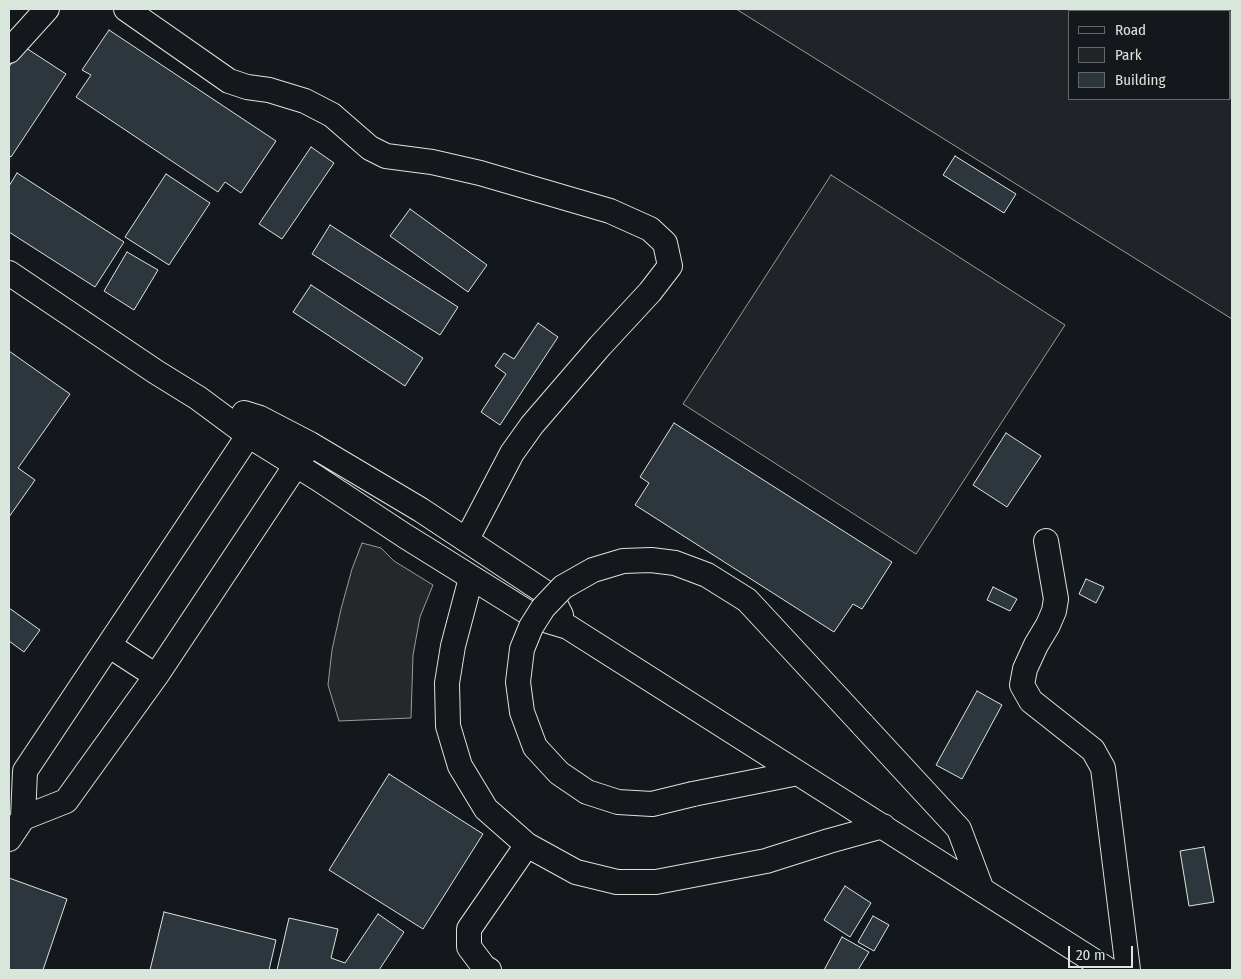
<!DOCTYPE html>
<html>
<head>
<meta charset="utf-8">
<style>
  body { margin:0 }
  #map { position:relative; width:1241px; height:979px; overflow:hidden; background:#14181c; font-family:"Fira Sans Condensed",sans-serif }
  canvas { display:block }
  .frame { position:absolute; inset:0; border:10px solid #d8e6dc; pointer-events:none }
  .legend { position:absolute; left:1068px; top:10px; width:162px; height:90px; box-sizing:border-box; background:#14181c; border:1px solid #626a69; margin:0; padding:6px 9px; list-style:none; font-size:15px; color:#d8e6dc }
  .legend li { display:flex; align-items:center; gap:10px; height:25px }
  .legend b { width:25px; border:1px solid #626a69 }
  .scale { position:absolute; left:1068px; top:946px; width:65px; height:22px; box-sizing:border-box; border:2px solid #d8e6dc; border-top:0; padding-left:6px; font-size:15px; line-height:18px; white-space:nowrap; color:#d8e6dc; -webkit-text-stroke:4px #14181c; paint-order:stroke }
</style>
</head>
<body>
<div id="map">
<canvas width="1241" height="979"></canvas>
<div class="frame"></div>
<ul class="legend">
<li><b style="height:6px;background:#14181c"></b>Road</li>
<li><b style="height:14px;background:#202428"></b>Park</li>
<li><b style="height:14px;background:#2c363c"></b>Building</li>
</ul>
<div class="scale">20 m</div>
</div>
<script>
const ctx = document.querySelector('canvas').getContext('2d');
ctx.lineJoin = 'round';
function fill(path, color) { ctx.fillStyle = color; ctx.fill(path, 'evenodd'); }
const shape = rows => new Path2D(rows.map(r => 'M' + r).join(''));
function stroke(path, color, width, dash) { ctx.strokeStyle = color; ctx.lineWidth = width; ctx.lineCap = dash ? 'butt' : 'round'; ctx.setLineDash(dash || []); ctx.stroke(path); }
const green = shape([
  [736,9,1232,9,1232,319,736,9],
  [1070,11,1230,11,1230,99,1070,99,1070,11],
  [831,175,1065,325,916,554,683,404,831,175]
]);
fill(green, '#202428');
stroke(green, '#939e99', 1);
const parking = shape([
  [362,543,381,548,394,561,433,585,420,617,413,655,411,718,339,721,328,685,332,650,341,609,352,569,362,543]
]);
fill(parking, '#24282b');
stroke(parking, '#939e99', 1);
const building = shape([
  [109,30,276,141,241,193,225,182,218,192,76,97,91,75,82,70,109,30],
  [23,46,66,74,11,157,9,155,9,67,23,46],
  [311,147,334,163,282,239,259,224,311,147],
  [955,156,1016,194,1004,213,943,175,955,156],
  [17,173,124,242,95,287,9,232,9,186,17,173],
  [166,174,210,203,169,265,125,237,166,174],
  [410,209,487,265,468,292,390,236,410,209],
  [330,225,458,307,440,335,312,254,330,225],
  [127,252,158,270,134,310,104,291,127,252],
  [311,285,423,358,405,386,293,312,311,285],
  [538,323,558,337,500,425,481,412,506,374,495,366,504,353,514,359,538,323],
  [9,351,70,394,18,468,35,480,9,517,9,351],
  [674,423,892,562,862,609,853,604,834,632,635,505,649,483,640,477,674,423],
  [1006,433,1041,456,1007,507,973,485,1006,433],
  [1086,579,1104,587,1096,603,1079,594,1086,579],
  [993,587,1017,599,1010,611,987,600,993,587],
  [9,608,40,630,24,652,9,641,9,608],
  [977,691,1002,705,962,779,936,765,977,691],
  [389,774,483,834,423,929,329,870,389,774],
  [1204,847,1214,902,1189,906,1180,851,1204,847],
  [9,878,67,899,43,970,9,970,9,878],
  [845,886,871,903,850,937,824,920,845,886],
  [164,912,276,940,269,970,150,970,164,912],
  [378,914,404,932,379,970,277,970,289,918,338,929,331,958,345,963,378,914],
  [873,916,889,925,874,951,858,942,873,916],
  [842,937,869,952,858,970,824,970,842,937]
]);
fill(building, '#2c363c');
stroke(building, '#d8e6dc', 1);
const minor = shape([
  [126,9,229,81,247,87,269,90,305,101,332,115,370,148,386,156,432,162,480,173,610,211,650,229,665,243,670,266,650,292,600,346,532,425,512,453,467,539],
  [9,51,47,9],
  [9,273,156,372,198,398,248,435,317,478,405,536,535,617,568,627,1108,970],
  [244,413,260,418,310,444,421,510,552,597,561,615],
  [1046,541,1056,599,1054,611,1048,625,1036,645,1025,669,1022,685,1031,701,1093,750,1103,768,1128,970],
  [471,578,453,646,447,683,448,726,460,766,486,809,527,845,576,872,617,882,656,882,766,861,829,841,883,826],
  [110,646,156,676],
  [862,724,959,829,982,890],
  [693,794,798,773],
  [23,818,66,801,156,676,310,444],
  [9,839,23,818,25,771,260,418],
  [489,970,484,967,469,947,469,929,527,845]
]);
stroke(minor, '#d8e6dc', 26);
stroke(minor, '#14181c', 24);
const minorBridge = shape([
  [693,794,652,804,618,802,587,792,559,773,535,747,522,712,518,682,522,649,531,627,543,608,563,587,593,570,623,561,651,560,675,563,707,575,747,600,862,724]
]);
stroke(minorBridge, '#d8e6dc', 26, []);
stroke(minorBridge, '#14181c', 24);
</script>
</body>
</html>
